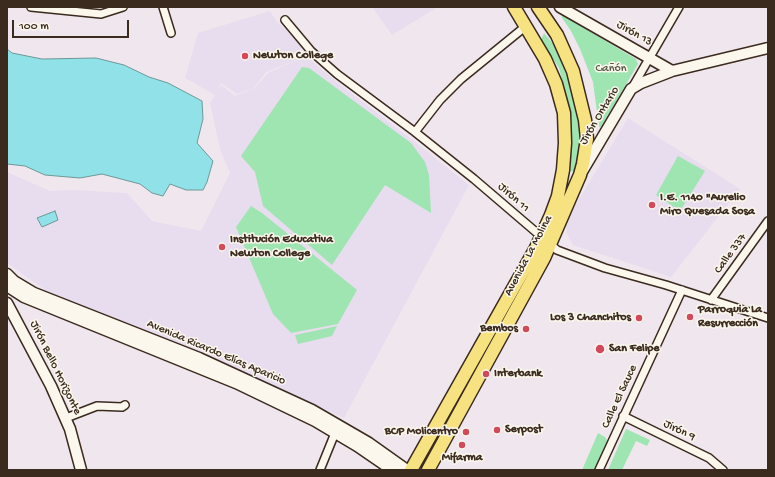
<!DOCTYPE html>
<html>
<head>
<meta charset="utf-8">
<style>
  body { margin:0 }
  #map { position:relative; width:775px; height:477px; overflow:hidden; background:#f0e7ee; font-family:"Gochi Hand",sans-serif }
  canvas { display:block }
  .frame { position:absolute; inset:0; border:8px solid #3b2a1e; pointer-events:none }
  .scale { position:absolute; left:12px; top:20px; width:117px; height:18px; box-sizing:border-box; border:2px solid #3b2a1e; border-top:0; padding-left:5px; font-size:12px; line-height:14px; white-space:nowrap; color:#3b2a1e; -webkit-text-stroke:3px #fbf7ec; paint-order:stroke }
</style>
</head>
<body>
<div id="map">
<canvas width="775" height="477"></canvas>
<div class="frame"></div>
<div class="scale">100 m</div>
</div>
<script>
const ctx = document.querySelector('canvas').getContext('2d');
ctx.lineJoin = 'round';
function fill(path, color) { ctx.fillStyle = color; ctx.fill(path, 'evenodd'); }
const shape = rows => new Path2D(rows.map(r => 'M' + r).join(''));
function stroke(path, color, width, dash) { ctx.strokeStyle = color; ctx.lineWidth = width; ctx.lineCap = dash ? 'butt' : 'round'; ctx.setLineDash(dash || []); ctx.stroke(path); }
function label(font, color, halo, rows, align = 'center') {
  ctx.font = font + ' "Gochi Hand",sans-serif'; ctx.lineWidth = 3; ctx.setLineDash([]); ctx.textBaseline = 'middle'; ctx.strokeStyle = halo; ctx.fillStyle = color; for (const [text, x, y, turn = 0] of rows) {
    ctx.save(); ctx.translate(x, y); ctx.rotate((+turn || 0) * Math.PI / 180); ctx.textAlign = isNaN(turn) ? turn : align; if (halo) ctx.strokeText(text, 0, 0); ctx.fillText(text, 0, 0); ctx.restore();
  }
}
fill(shape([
  [372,7,438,7,392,35],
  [270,11,277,22,304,46,300,48,302,52,294,61,266,72,254,88,237,94,221,83,216,93,221,85,235,96,255,88,268,73,295,61,305,55,333,79,410,138,469,185,344,418,45,290,7,263,7,172,50,191,72,190,127,193,152,221,201,231,230,173,220,149,210,103,215,95,185,78,198,33],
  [628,118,740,189,671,277,573,245,567,234,566,221]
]), '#e8dcef');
fill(shape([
  [562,15,636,59,638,64,601,127,599,127,593,82,580,49,571,31,562,18],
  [544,33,559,51,580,116,583,144,575,172,570,171,571,154,567,99,559,68,541,40],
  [302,67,309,68,411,143,425,162,429,175,431,213,385,185,332,265,263,206,255,172,241,156],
  [678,156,705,171,680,211,656,195],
  [251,206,262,213,357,290,338,324,291,333,273,314,236,227],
  [541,249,544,251,425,464,421,461],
  [337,326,332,336,298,344,295,335],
  [626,429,650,440,647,446,636,441,622,470,608,470],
  [598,433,605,437,608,442,596,470,582,470]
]), '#9fe5b2');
const water = shape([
  [7,49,12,53,42,59,96,58,124,65,149,77,168,83,202,101,203,119,197,143,213,161,207,182,203,190,186,190,170,184,163,196,152,193,140,184,102,174,80,178,45,175,25,166,7,164,7,49],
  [55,211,58,220,42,227,37,218,55,211]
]);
fill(water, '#90e1e8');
stroke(water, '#6e9897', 1);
const street = shape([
  [31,7,101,14,123,7],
  [163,7,171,33],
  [285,20,311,51,337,74,415,132,474,179,557,250,605,268,666,285,768,318],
  [632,88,679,7],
  [415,132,440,100,461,79,526,26],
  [711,300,768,221],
  [623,416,709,458,723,470],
  [66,418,97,406,122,407,125,405],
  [320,470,335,433],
  [599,470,682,290]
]);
const secondary = shape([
  [560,7,672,71],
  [583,170,631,89,641,83,672,71,768,48],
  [7,274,14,281,34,293,199,358,312,410,369,443,407,470],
  [7,286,24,297,236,383,315,421,357,446,392,470],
  [7,303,51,386,70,429,81,470]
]);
const primary = shape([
  [411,470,536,248,551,215,558,196,563,170,565,143,564,113,556,84,545,59,514,7],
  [428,470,544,258,580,175,583,164,587,139,585,120,573,71,557,35,538,7]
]);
stroke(street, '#3b2a1e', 10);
stroke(secondary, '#3b2a1e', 13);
stroke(primary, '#3b2a1e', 15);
stroke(street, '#fbf7ec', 7);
stroke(secondary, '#fbf7ec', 10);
stroke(primary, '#f7e281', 12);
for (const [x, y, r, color] of [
  [245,56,4,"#d1495b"],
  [652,205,4,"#d1495b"],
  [222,247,4,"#d1495b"],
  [690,317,4,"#d1495b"],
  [639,318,4,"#d1495b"],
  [526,329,4,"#d1495b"],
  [600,349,5,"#d1495b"],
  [486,374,4,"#d1495b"],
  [497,430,4,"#d1495b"],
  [466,432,4,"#d1495b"],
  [462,445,4,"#d1495b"]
]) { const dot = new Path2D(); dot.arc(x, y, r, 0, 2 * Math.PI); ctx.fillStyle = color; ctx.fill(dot); stroke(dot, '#fbf7ec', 1.5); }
label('12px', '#3b2a1e', '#fbf7ec', [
  ["Jirón 13",634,34,30],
  ["Jirón Ontario",600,116,-59],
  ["Jirón 11",513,198,42],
  ["Calle 337",731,254,-54],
  ["Avenida La Molina",529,256,-62],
  ["Avenida Ricardo Elías Aparicio",216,353,23],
  ["Jirón Bello Horizonte",55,368,64],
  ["Calle El Sauce",620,397,-65],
  ["Jirón 9",679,431,26]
]);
label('bold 12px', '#3b2a1e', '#fbf7ec', [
  ["Newton College",253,56],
  ["I.E. 1140 \"Aurelio",660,198],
  ["Miro Quesada Sosa",660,212],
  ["Institución Educativa",230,240],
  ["Newton College",230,254],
  ["Parroquia La",698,310],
  ["Resurrección",698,324],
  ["Los 3 Chanchitos",631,318,"right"],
  ["Bembos",518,329,"right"],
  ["San Felipe",609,349],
  ["Interbank",494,374],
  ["Serpost",505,430],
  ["BCP Molicentro",458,432,"right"],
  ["Mifarma",462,458,"center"]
], 'left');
label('12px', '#545943', '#fbf7ec', [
  ["Cañón",611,69]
]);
</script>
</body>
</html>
